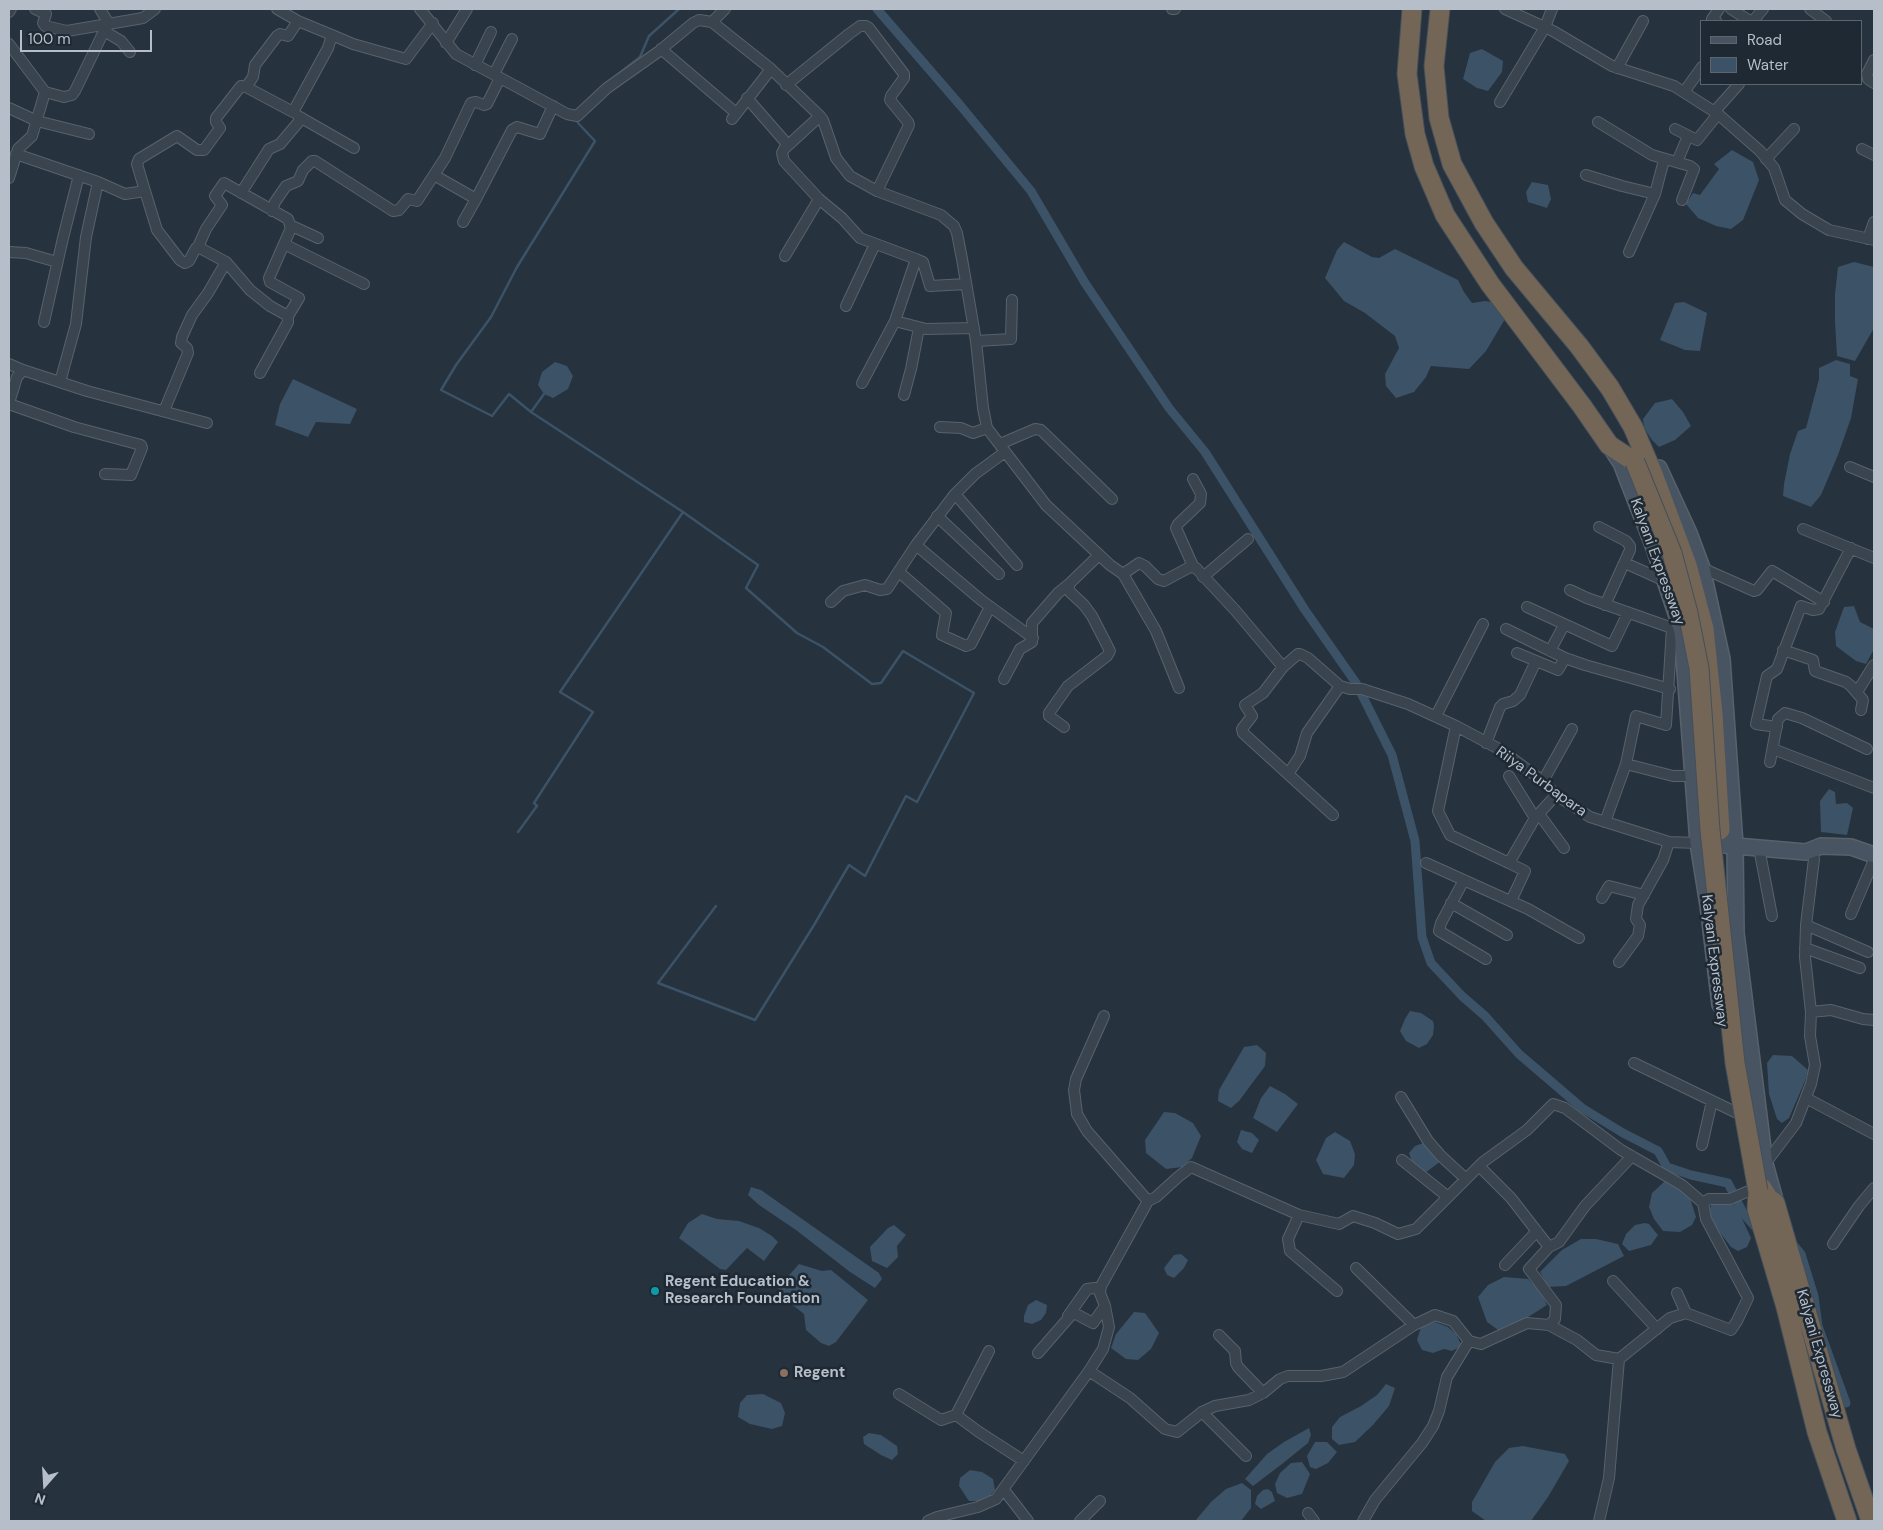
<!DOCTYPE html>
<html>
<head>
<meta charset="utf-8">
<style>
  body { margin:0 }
  #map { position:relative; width:1883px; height:1530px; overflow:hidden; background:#26323e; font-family:"DM Sans",sans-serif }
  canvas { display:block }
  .frame { position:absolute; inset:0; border:10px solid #b6bfc9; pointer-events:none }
  .legend { position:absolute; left:1700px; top:20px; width:162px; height:65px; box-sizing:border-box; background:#1e2933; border:1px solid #5b656f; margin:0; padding:6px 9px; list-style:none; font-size:15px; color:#b6bfc9 }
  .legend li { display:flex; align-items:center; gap:10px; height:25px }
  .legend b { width:25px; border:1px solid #5b656f }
  .north { position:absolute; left:20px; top:1460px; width:50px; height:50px; -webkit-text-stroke:4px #1e2933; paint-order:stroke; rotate:199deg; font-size:14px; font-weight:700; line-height:20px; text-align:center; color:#b6bfc9 }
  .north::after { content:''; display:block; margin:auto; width:18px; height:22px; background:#b6bfc9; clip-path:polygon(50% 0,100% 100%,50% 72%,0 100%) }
  .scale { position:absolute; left:20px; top:30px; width:132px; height:22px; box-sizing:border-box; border:2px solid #b6bfc9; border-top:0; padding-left:6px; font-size:15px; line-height:18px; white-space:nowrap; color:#b6bfc9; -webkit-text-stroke:4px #1e2933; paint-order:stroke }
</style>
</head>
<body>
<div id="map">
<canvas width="1883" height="1530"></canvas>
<div class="frame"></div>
<ul class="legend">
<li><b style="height:6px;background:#485461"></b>Road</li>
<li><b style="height:14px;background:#3c5266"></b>Water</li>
</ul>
<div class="north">N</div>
<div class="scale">100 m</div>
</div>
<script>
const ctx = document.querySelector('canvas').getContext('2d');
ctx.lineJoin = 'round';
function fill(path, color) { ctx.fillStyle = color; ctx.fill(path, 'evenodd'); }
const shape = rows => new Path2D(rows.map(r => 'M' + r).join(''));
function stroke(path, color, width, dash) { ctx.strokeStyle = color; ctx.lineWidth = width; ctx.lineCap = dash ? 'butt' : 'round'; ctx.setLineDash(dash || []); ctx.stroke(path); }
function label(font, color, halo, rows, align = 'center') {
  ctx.font = font + ' "DM Sans",sans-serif'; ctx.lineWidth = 5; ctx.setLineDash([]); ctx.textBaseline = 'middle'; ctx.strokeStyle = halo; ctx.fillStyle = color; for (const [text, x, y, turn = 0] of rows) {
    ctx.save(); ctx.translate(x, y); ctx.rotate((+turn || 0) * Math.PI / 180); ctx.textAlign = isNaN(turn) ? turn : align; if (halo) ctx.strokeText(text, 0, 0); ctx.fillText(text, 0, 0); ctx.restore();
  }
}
fill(shape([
  [1482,49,1503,61,1502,72,1488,91,1477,88,1463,79,1470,53],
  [1732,150,1753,162,1759,180,1743,220,1731,229,1716,226,1698,218,1686,204,1693,193,1700,195,1719,169,1714,164],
  [1532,182,1548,185,1551,199,1547,208,1528,202,1526,192],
  [1344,242,1372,257,1379,258,1395,249,1458,280,1464,292,1472,303,1485,301,1500,303,1508,314,1486,351,1469,369,1431,366,1426,377,1414,392,1396,398,1386,386,1385,374,1399,348,1395,336,1365,313,1344,301,1325,278,1337,250],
  [1854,262,1874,267,1874,328,1855,361,1837,356,1835,322,1835,294,1838,267],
  [1684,302,1707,313,1700,351,1685,350,1660,340,1675,303],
  [1836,360,1850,364,1850,376,1858,379,1851,418,1838,455,1821,495,1811,507,1783,496,1784,484,1790,454,1798,431,1806,428,1819,379,1819,368],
  [555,362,567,366,573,376,568,389,553,398,544,394,538,385,542,372],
  [293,379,357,409,350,424,316,422,308,437,275,425,280,404],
  [1672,399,1683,412,1691,426,1675,440,1659,447,1652,440,1644,428,1643,419,1655,403],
  [1854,606,1860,622,1874,629,1874,649,1866,664,1856,661,1836,646,1835,632,1844,607],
  [1829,789,1835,792,1836,804,1847,803,1853,808,1847,835,1821,832,1820,801],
  [1410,1011,1421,1013,1433,1021,1434,1026,1433,1035,1427,1044,1419,1048,1406,1041,1400,1031,1405,1019],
  [1257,1045,1266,1053,1265,1066,1239,1101,1231,1108,1218,1101,1219,1090,1244,1047],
  [1773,1055,1792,1056,1808,1070,1805,1081,1789,1118,1782,1123,1777,1119,1769,1094,1767,1063],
  [1270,1086,1285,1094,1298,1104,1277,1132,1253,1118,1261,1098],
  [1164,1112,1175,1113,1193,1123,1201,1136,1192,1158,1182,1167,1166,1169,1146,1153,1145,1140],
  [1241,1130,1252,1133,1259,1140,1252,1153,1242,1149,1237,1142],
  [1335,1132,1350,1141,1355,1154,1354,1165,1344,1178,1323,1174,1316,1160,1326,1138],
  [1426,1142,1441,1161,1425,1173,1413,1166,1409,1153,1415,1146],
  [1665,1181,1676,1186,1690,1198,1696,1217,1692,1225,1680,1232,1663,1231,1654,1219,1649,1207,1652,1193],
  [751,1187,761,1190,879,1273,882,1279,875,1288,850,1272,796,1230,759,1205,748,1195],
  [1730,1200,1739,1212,1751,1238,1747,1247,1738,1251,1731,1247,1714,1225,1709,1211,1713,1201],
  [702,1214,717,1219,739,1221,759,1228,772,1236,778,1242,764,1261,747,1248,726,1270,720,1269,679,1238,688,1223],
  [1645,1223,1649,1224,1658,1235,1651,1245,1629,1251,1622,1244,1626,1234,1635,1225],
  [894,1225,906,1235,897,1246,898,1257,887,1268,872,1261,870,1247,888,1228],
  [1581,1239,1596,1239,1618,1244,1624,1256,1566,1286,1548,1287,1540,1272,1562,1250],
  [1181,1254,1188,1260,1184,1268,1174,1278,1167,1275,1164,1268,1174,1255],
  [799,1264,822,1271,831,1270,868,1300,836,1342,829,1346,821,1343,806,1330,804,1314,785,1299,778,1288],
  [1504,1277,1528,1279,1541,1292,1547,1305,1522,1321,1498,1330,1487,1322,1478,1297,1488,1285],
  [1036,1300,1047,1305,1046,1313,1041,1320,1032,1324,1024,1322,1024,1316,1028,1305],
  [1134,1312,1145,1313,1159,1333,1151,1349,1138,1360,1126,1359,1111,1348,1116,1334],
  [1435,1322,1448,1327,1456,1334,1462,1346,1452,1351,1444,1349,1433,1353,1422,1350,1417,1340,1421,1327],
  [1386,1384,1395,1388,1389,1406,1373,1425,1355,1442,1339,1445,1332,1439,1332,1427,1340,1417,1361,1406,1377,1395],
  [763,1394,781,1403,785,1413,782,1426,772,1429,750,1424,738,1417,740,1403,747,1395],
  [1309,1428,1311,1435,1308,1443,1282,1464,1253,1486,1245,1479,1267,1454,1284,1442],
  [869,1433,881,1435,897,1446,898,1454,892,1460,881,1455,864,1444,863,1437],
  [1315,1442,1327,1442,1337,1452,1328,1463,1316,1469,1310,1467,1307,1456],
  [1523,1446,1565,1454,1569,1461,1548,1497,1531,1521,1486,1521,1472,1511,1472,1502,1495,1462,1509,1448],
  [1302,1462,1310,1474,1302,1494,1287,1498,1277,1493,1275,1484,1280,1473,1291,1463],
  [970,1470,982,1472,993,1479,995,1490,986,1501,969,1501,959,1486,960,1478],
  [1242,1483,1251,1490,1251,1508,1241,1521,1195,1521,1211,1502,1226,1489],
  [1268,1489,1272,1492,1275,1501,1261,1509,1255,1504,1257,1496,1263,1490]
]), '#3c5266');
stroke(shape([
  [612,79,640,57,649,36,679,9],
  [577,119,578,123,595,141,517,267,491,317,456,365,441,390,492,416,509,394,531,412,683,512,758,565,746,588,797,633,823,647,872,684,881,683,903,651,974,693,917,802,906,796,865,876,849,865,814,925,755,1020,658,983,716,906],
  [531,412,544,394],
  [518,832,537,806,534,803,593,712,560,692,683,512]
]), '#3c5266', 2.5);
stroke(shape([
  [877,9,960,105,1031,191,1085,283,1169,408,1205,452,1305,610,1356,683,1392,755,1415,841,1422,937,1431,963,1462,996,1485,1016,1519,1054,1582,1108,1623,1133,1658,1151,1667,1167,1691,1175,1728,1183,1743,1213,1759,1231],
  [1792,1243,1801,1254,1814,1296,1818,1326,1846,1403]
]), '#3c5266', 9);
const street = shape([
  [35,9,46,14,43,23,45,26,67,31,143,18,155,9],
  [420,9,456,54,567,114,577,116,607,88,658,52,693,23,699,20,712,22,725,9],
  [1172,9,1175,9],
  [1505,9,1553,31,1612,66,1674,86,1718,114,1760,151,1774,168,1785,200,1802,214,1829,230,1874,240],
  [1731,9,1750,21],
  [1810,9,1826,21],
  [9,12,11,9],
  [1716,21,1712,19,1719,9],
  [1753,21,1763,9],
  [712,22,771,69,820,116,784,149,782,153,784,161,819,199,842,218,860,238,916,259,895,321,862,383],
  [104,31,121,41,130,52],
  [332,35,353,44,406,59,433,23],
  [446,43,467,9],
  [9,44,45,92],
  [661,49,736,113],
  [1874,60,1867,74,1868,79,1874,83],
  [475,65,491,32],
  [1617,68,1643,21],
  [494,74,512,39],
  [786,85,849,34,860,26,866,26,869,28,904,74,904,78,891,96,890,100,908,122,909,125,877,191],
  [246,87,253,77,255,65,277,36,280,34,288,36,298,21],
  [1684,92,1702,67],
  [747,98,788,145],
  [1500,102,1545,27,1552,9],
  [9,108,37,121,89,134],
  [1714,112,1739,84],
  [298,116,354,148],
  [820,116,823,120,836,158,850,176,877,191,941,215,954,226,957,233,962,259,976,341,983,408,987,428],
  [732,119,771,69],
  [1598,122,1652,155,1690,166,1694,169,1682,200],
  [1675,129,1697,140,1718,114],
  [1862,149,1874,155],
  [16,154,98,182],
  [1766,159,1794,129],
  [1677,162,1688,136],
  [434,175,476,199,512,130,517,127,540,134,553,106],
  [1586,175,1622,186,1655,194],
  [9,178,18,149,32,136,45,92,64,97,72,95,75,91,104,31,109,24,100,9],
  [145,191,157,230,180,260,185,263,189,261,196,248,198,247,226,262,250,290,270,306,288,316,288,322,260,373],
  [241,193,269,149,280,144,302,118],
  [272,211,275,202,286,186,298,181,303,170,312,161,315,161,393,211,399,210,408,199,417,201,445,158,471,103,476,102,484,105,487,104,500,78],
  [463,222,476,199],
  [292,226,318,238],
  [1868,239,1874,222],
  [284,244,364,284],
  [198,247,206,229,222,205,215,196,224,183,288,219,291,228,269,278,270,282,299,298,288,316],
  [9,252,26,253,57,262],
  [1629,252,1655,194,1664,160],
  [785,256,819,199],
  [916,259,923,262,930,286,966,284],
  [846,306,875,244],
  [895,321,926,329,974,328],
  [44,322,63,238,79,175],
  [976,341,1011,339,1012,300],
  [9,364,23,370],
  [60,382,76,324,86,237,98,182,125,194,145,191,137,164,139,159,177,136,197,150,204,150,220,128,216,122,216,118,241,86,246,87,293,112,328,48,332,35,298,21,277,9],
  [904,395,911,369,919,328],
  [9,403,17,377,23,370,87,391,207,423],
  [9,404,74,427,141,445,142,448,131,475,105,474],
  [164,411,188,353,187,348,181,343,182,337,192,315,208,293,226,262],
  [940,427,961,428,973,433,987,428,1046,505,1110,565,1123,574,1139,563,1145,566,1158,579,1164,581,1190,567,1196,568,1235,610,1283,667,1298,654,1300,654,1308,658,1340,686,1350,689,1362,689,1408,704,1456,726,1501,750,1543,781,1556,795,1590,817,1669,842,1698,843],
  [1000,444,1035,429,1041,430,1112,499],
  [1850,467,1874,477],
  [955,494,1017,565],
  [937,516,999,574],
  [1599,527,1626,541,1630,546,1630,550,1605,605],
  [1803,529,1874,558],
  [916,545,981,600,1033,638],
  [1625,563,1665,581],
  [1193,566,1176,528,1178,524,1200,503,1201,494,1193,479],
  [1702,568,1754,591,1757,590,1772,571,1824,602],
  [899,572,946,613,942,635,966,646,971,644,990,607],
  [1123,574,1156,631,1179,688],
  [1203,577,1248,539],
  [1570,590,1587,598,1672,628],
  [831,602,843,591,865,585,880,590,887,589,916,545,955,494,975,474,1005,452],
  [1527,607,1612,646,1628,613],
  [1506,629,1565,658,1585,665,1670,689],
  [1783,650,1813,660,1815,671,1846,682,1851,686,1863,700,1861,710],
  [1550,651,1564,625],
  [1517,653,1558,670,1565,658],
  [1283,667,1263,693,1245,705,1252,716,1242,729,1243,733,1333,815],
  [1004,679,1020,649,1032,642,1032,623,1058,593,1068,585],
  [1857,692,1874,665],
  [1436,716,1483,624],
  [1456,726,1438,811,1450,835,1509,863],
  [1064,727,1049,716,1049,713,1068,686,1107,656,1110,651,1092,616,1084,605,1070,592,1068,585,1099,555],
  [1777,727,1756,724,1767,676,1777,669,1801,606,1813,610,1819,609,1851,548],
  [1486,743,1500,707,1503,704,1513,701,1520,695,1536,661],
  [1773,749,1874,788],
  [1770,762,1778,719,1785,713,1802,718,1867,749],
  [1626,764,1673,776,1692,776],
  [1288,774,1300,756,1307,733,1340,686],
  [1509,776,1535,818],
  [1543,781,1572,729],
  [1539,814,1564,848],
  [1605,822,1626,764,1636,716,1666,725,1672,628,1682,631],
  [1759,848,1772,916],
  [1426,863,1528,909,1579,938],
  [1464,880,1441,923,1439,931,1486,959],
  [1602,898,1609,886,1644,895],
  [1511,901,1525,871,1509,863,1535,818,1556,795],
  [1451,903,1507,935],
  [1851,914,1874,860],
  [1806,925,1868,952],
  [1805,948,1860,968],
  [1619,962,1638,936,1640,925,1636,919,1638,905,1663,860,1669,842],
  [1811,1012,1805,957,1806,925,1814,859,1812,850],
  [1104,1016,1076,1079,1074,1090,1077,1114,1087,1131,1148,1201],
  [1634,1063,1735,1112],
  [1401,1097,1428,1141,1441,1156,1466,1179],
  [1806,1098,1874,1134],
  [1702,1145,1712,1101],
  [1402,1160,1448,1197],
  [1765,1164,1796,1123,1811,1084,1815,1065,1810,1036,1811,1012,1831,1010,1863,1019,1874,1020],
  [1479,1166,1511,1198,1549,1247,1529,1269,1556,1305,1555,1319,1549,1325],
  [1299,1215,1288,1239,1290,1251,1337,1291],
  [1833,1244,1859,1206,1874,1188],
  [1549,1247,1559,1242,1585,1206,1632,1156],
  [1505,1265,1537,1231],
  [1356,1268,1414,1325],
  [1613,1281,1657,1329],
  [1677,1293,1686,1313],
  [1068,1316,1087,1289,1095,1288,1100,1290],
  [1219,1335,1235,1351,1236,1363,1238,1367,1263,1393],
  [989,1351,956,1415,979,1432,1024,1461],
  [1038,1353,1072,1314,1076,1314,1093,1323,1105,1306],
  [1089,1371,1103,1349,1109,1327,1105,1306,1100,1293,1101,1286,1148,1201,1156,1197,1178,1177,1191,1167,1299,1215,1339,1224,1353,1216,1375,1223,1398,1234,1416,1229,1483,1162,1527,1130,1553,1104,1565,1108,1621,1150,1682,1185,1703,1203],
  [899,1394,941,1420,956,1415],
  [1202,1412,1246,1456],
  [1004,1490,1028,1521],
  [1308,1513,1314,1521],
  [928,1521,937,1517,978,1507,996,1499,1089,1371,1130,1398,1165,1429,1177,1432,1202,1412,1215,1406,1249,1400,1263,1393,1280,1379,1288,1376,1321,1376,1343,1372,1414,1325,1435,1315,1453,1321,1469,1341,1481,1344,1527,1323,1549,1325,1577,1340,1596,1355,1619,1359,1670,1318,1686,1313,1731,1330,1737,1321,1748,1298,1706,1219,1703,1203,1709,1199,1730,1199,1751,1190],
  [1080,1521,1100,1501],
  [1363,1521,1375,1500,1422,1443,1433,1426,1439,1411,1447,1377,1469,1341],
  [1599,1521,1609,1478,1619,1359]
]);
const secondary = shape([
  [1611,448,1621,463,1654,548,1682,631,1698,843,1708,905,1720,1005],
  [1659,468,1689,533,1702,568,1722,659,1735,845,1736,933,1765,1164,1775,1200],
  [1701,843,1806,852,1821,846,1851,847,1874,855]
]);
const highway = shape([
  [1412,9,1407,74,1415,134,1424,166,1445,215,1490,284,1582,406,1609,445,1635,462],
  [1440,9,1434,66,1439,118,1452,164,1484,223,1514,268,1579,346,1610,388,1633,427,1653,474,1687,565,1704,629,1713,714,1720,830],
  [1762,1188,1769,1199,1775,1203,1846,1449,1871,1521],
  [1758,1191,1757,1209,1786,1307,1817,1432,1847,1521]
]);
stroke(street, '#57626c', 12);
stroke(secondary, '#57626c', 18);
stroke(highway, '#444f59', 21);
stroke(street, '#3a444e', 10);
stroke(secondary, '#485461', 15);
stroke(highway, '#746657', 19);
const highwayBridge = shape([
  [1635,462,1672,553,1688,613,1699,668,1710,830,1735,1063,1758,1191]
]);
stroke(highwayBridge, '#444f59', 21, []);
stroke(highwayBridge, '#746657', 19);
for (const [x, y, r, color] of [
  [655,1291,5,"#0f9aa8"],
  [784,1373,5,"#8d6e63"]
]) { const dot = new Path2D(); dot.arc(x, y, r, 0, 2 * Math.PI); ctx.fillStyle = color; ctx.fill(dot); stroke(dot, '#1e2933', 2); }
label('15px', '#b6bfc9', '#1e2933', [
  ["Kalyani Expressway",1657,562,70],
  ["Riiya Purbapara",1541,782,36],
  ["Kalyani Expressway",1714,961,83],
  ["Kalyani Expressway",1819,1354,74]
]);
label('bold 15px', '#b6bfc9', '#1e2933', [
  ["Regent Education &",665,1282],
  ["Research Foundation",665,1299],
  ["Regent",794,1373]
], 'left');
</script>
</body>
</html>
